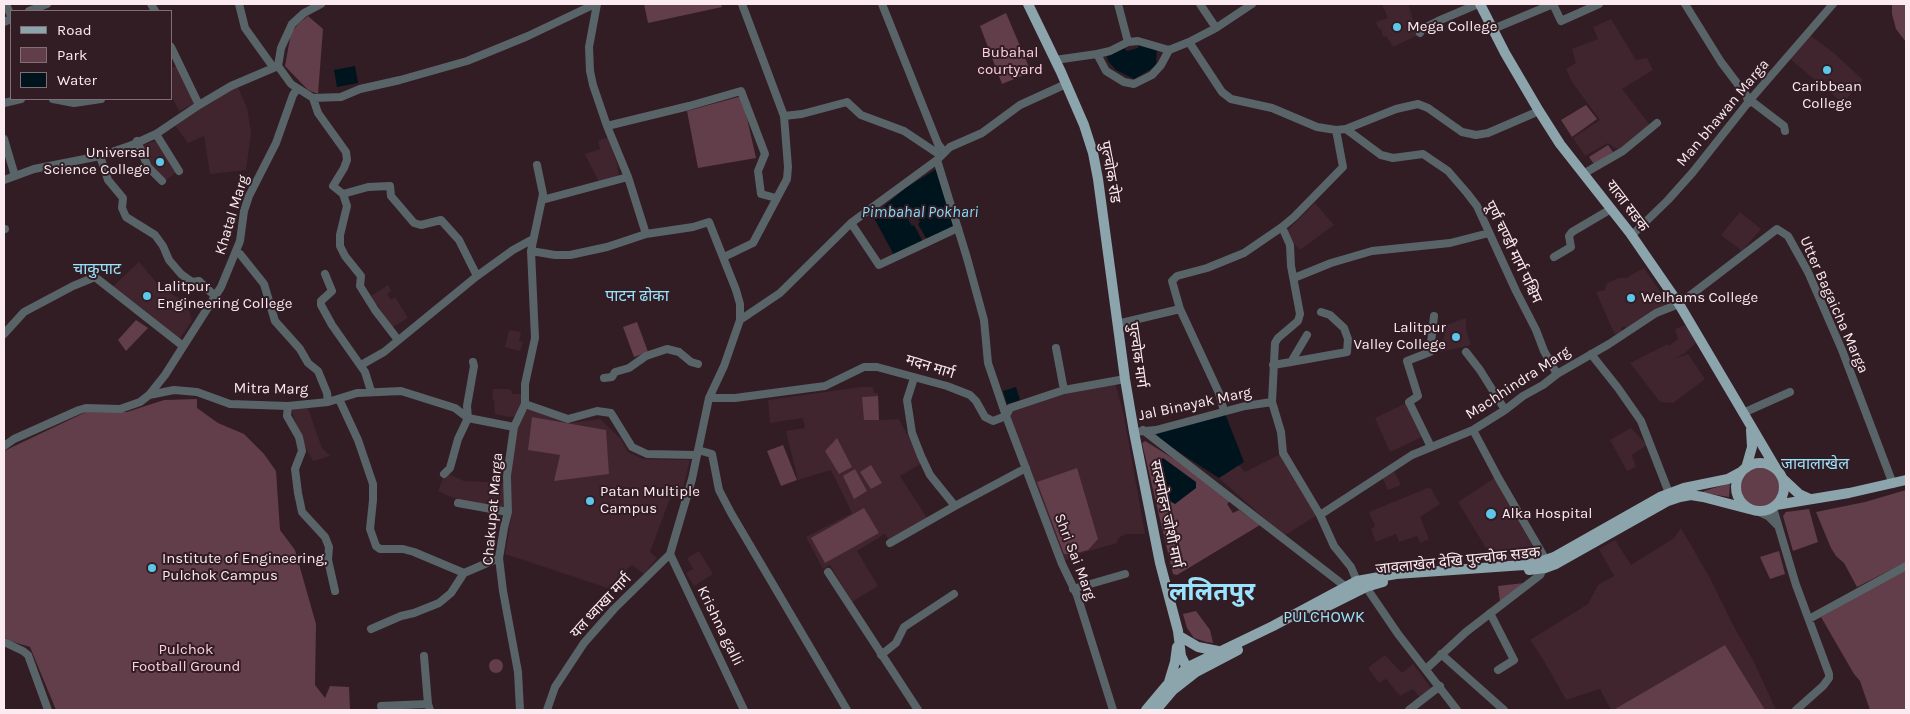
<!DOCTYPE html>
<html>
<head>
<meta charset="utf-8">
<style>
  body { margin:0 }
  #map { position:relative; width:1910px; height:714px; overflow:hidden; background:#321d25; font-family:Karla,sans-serif }
  canvas { display:block }
  .frame { position:absolute; inset:0; border:5px solid #fbebf0; pointer-events:none }
  .legend { position:absolute; left:10px; top:10px; width:162px; height:90px; box-sizing:border-box; background:#321d25; border:1px solid #826f76; margin:0; padding:6px 9px; list-style:none; font-size:15px; color:#fbebf0 }
  .legend li { display:flex; align-items:center; gap:10px; height:25px }
  .legend b { width:25px; border:1px solid #826f76 }
</style>
</head>
<body>
<div id="map">
<canvas width="1910" height="714"></canvas>
<div class="frame"></div>
<ul class="legend">
<li><b style="height:6px;background:#8ca4ac"></b>Road</li>
<li><b style="height:14px;background:#623d4a"></b>Park</li>
<li><b style="height:14px;background:#00141d"></b>Water</li>
</ul>
</div>
<script>
const ctx = document.querySelector('canvas').getContext('2d');
ctx.lineJoin = 'round';
function fill(path, color) { ctx.fillStyle = color; ctx.fill(path, 'evenodd'); }
const shape = rows => new Path2D(rows.map(r => 'M' + r).join(''));
function stroke(path, color, width, dash) { ctx.strokeStyle = color; ctx.lineWidth = width; ctx.lineCap = dash ? 'butt' : 'round'; ctx.setLineDash(dash || []); ctx.stroke(path); }
function label(font, color, halo, rows, align = 'center') {
  ctx.font = font + ' Karla,"Noto Sans Devanagari",sans-serif'; ctx.lineWidth = 4; ctx.setLineDash([]); ctx.textBaseline = 'middle'; ctx.strokeStyle = halo; ctx.fillStyle = color; for (const [text, x, y, turn = 0] of rows) {
    ctx.save(); ctx.translate(x, y); ctx.rotate((+turn || 0) * Math.PI / 180); ctx.textAlign = isNaN(turn) ? turn : align; if (halo) ctx.strokeText(text, 0, 0); ctx.fillText(text, 0, 0); ctx.restore();
  }
}
fill(shape([
  [1382,4,1408,4,1418,35,1393,47,1386,36,1383,37,1381,29,1379,29,1377,25,1376,22,1388,18],
  [1611,19,1636,60,1647,58,1653,70,1622,89,1650,125,1621,149,1615,148,1608,143,1585,156,1573,138,1600,120,1572,82,1566,69,1576,63,1572,49,1598,39,1593,27],
  [1810,35,1834,53,1863,80,1843,103,1790,59],
  [178,65,197,102,179,111,171,95,171,68],
  [237,85,247,108,251,133,246,170,210,174,204,136,188,143,173,123],
  [608,137,617,163,619,178,599,182,585,154,600,149,598,141],
  [155,141,177,171,164,182,146,160,142,146],
  [1315,203,1334,225,1300,250,1285,233],
  [1740,212,1761,229,1742,251,1721,235],
  [139,262,161,288,187,303,192,321,178,341,111,288],
  [1644,268,1668,303,1626,328,1624,326,1621,328,1622,331,1615,335,1596,292,1605,290,1606,284,1618,278,1626,278],
  [388,285,391,291,387,294,391,300,395,297,408,318,391,328,378,305,375,306,372,302,371,296],
  [1466,318,1466,330,1471,345,1440,352,1447,325],
  [1688,324,1697,342,1685,353,1673,359,1688,354,1705,379,1673,403,1660,402,1630,363,1668,344,1669,346,1678,339,1675,329],
  [509,330,521,332,519,341,523,342,520,351,505,347],
  [1115,382,1124,416,1145,534,1126,534,1118,538,1117,543,1082,553,1064,561,1010,418,1014,406],
  [861,387,873,387,874,393,878,393,879,420,899,419,922,463,900,476,927,518,890,541,885,534,857,551,878,586,852,602,830,565,823,569,806,537,852,513,831,470,798,480,786,431,805,428,803,418,770,423,768,400],
  [493,389,507,389,511,390,513,394,524,394,518,416,508,417,495,414,494,400,492,399],
  [1406,403,1422,437,1390,452,1375,418],
  [307,406,322,448,330,456,313,461,303,443,291,409],
  [528,409,571,423,600,419,621,439,628,452,643,459,690,460,683,488,675,485,650,552,657,558,644,574,632,565,607,588,505,554,512,512,511,478,515,435,521,415],
  [1631,428,1647,445,1632,455,1636,467,1627,471,1610,440],
  [1281,454,1319,514,1284,536,1219,478,1238,465,1245,472],
  [1394,471,1401,485,1388,490,1382,477],
  [448,474,464,481,507,483,506,510,458,500,438,491,443,478],
  [1496,477,1538,553,1537,558,1495,563,1458,502],
  [1430,487,1440,504,1420,517,1429,539,1420,543,1417,536,1399,542,1396,534,1376,542,1371,529,1375,526,1369,512],
  [1681,528,1711,580,1733,625,1753,660,1776,710,1611,710,1600,689,1566,700,1543,659,1530,640,1588,604,1598,585,1614,576,1599,549,1615,540,1631,565,1674,538],
  [699,551,713,574,694,586,686,573,693,569,687,558],
  [1385,655,1402,673,1413,664,1432,689,1421,699,1413,689,1400,696,1386,679,1379,683,1368,668]
]), '#40242e');
fill(shape([
  [644,4,721,4,722,7,648,23],
  [1892,4,1906,4,1906,42,1896,29,1892,14],
  [1006,13,1031,72,1002,84,980,26],
  [308,16,323,29,318,94,308,90,285,66,291,33,299,23],
  [742,96,756,158,698,168,687,111],
  [1586,105,1597,119,1572,137,1561,120],
  [1608,145,1613,152,1594,164,1589,157],
  [136,320,148,328,126,351,118,340],
  [637,322,648,352,634,357,623,327],
  [878,396,879,420,864,420,862,397],
  [197,399,197,408,218,423,244,434,264,454,276,471,280,530,295,550,316,624,315,685,325,698,330,686,349,687,350,709,354,710,56,710,30,647,10,641,4,637,4,451,86,412,127,412,164,400],
  [532,417,606,430,609,474,554,481,560,455,528,450],
  [837,438,852,467,839,474,825,451],
  [1145,441,1174,459,1230,501,1227,504,1233,513,1239,510,1260,525,1177,575,1173,574,1142,443],
  [783,445,797,480,781,486,767,451],
  [871,465,882,483,871,489,860,472],
  [1077,468,1098,539,1088,550,1073,554,1064,554,1037,482],
  '1740 488a20 20 0 1 1 40 0a20 20 0 1 1-40 0Z',
  [855,469,867,491,854,499,843,476],
  [1727,484,1730,484,1729,497,1704,493,1704,491],
  [1906,490,1906,562,1857,587,1844,563,1836,556,1831,548,1816,512,1865,502],
  [864,508,879,533,825,563,811,538],
  [1809,509,1818,542,1793,551,1783,516,1786,512],
  [1779,551,1785,574,1770,579,1760,557],
  [1906,569,1906,710,1870,710,1860,681,1854,674,1821,617],
  [1524,583,1500,602,1498,586],
  [1196,611,1210,630,1213,643,1206,642,1194,638,1187,628,1183,614],
  [1725,645,1765,710,1615,710,1615,709],
  '489 666a7 7 0 1 1 14 0a7 7 0 1 1-14 0Z'
]), '#623d4a');
fill(shape([
  [1139,43,1157,47,1156,66,1134,79,1116,70,1108,61,1106,52,1122,46,1127,51,1138,48],
  [355,66,358,83,337,87,334,70],
  [938,168,955,226,895,257,873,216,904,189],
  [1016,387,1020,400,1007,404,1003,391],
  [1224,411,1244,462,1219,478,1157,438,1156,430],
  [1163,458,1196,482,1196,488,1175,504,1170,501,1160,460]
]), '#00141d');
fill(shape([
  [912,212,914,215,916,214,920,222,918,224,927,240,923,242,914,225,912,226,908,219,909,217,907,214]
]), '#321d25');
stroke(shape([
  [6,4,11,16],
  [151,4,155,11],
  [239,4,245,28,273,67],
  [597,4,589,47,590,71,593,85,607,126,628,177],
  [882,4,938,144,944,152],
  [1118,4,1128,42],
  [1200,4,1216,28],
  [1685,4,1721,62,1746,95,1749,103],
  [29,11,47,4],
  [4,22,11,19],
  [1493,29,1553,4,1561,21,1599,4],
  [1420,33,1422,29,1438,21,1478,4],
  [1189,42,1216,28,1252,4],
  [171,47,199,105],
  [1097,54,1106,71,1124,82,1134,84,1152,75,1161,65,1169,50],
  [1055,60,1097,54,1110,51,1128,42,1138,41,1169,50,1189,42,1222,92,1231,99,1272,108,1317,127,1336,130,1346,129,1396,109,1418,104,1428,108,1462,132,1476,135,1488,133,1539,111],
  [278,66,291,84,313,98,318,113,346,152,347,160,344,168,333,186,343,194,347,206,340,235,340,246,345,256,361,276,360,286,375,310,398,340],
  [278,66,281,48,292,24,304,13,321,4],
  [313,98,341,97,360,89,400,80,467,61,528,36,595,4],
  [53,99,74,103,101,99],
  [1750,100,1784,126,1785,131],
  [4,103,21,99],
  [784,116,802,114,847,102,861,115,904,131,940,155],
  [607,126,689,106,741,91,765,154,758,171,761,194,776,198],
  [1346,129,1381,155,1393,158,1423,154,1448,171,1467,193,1477,206,1516,291,1536,330,1544,351,1557,374],
  [156,134,179,171],
  [4,139,15,176],
  [137,141,148,167,162,181],
  [100,156,108,180,123,198,122,208,126,217,155,235,163,246,169,260,181,274,192,282,199,281,215,296],
  [937,160,967,258,984,320,988,363,1006,416,1062,564,1077,595,1113,710],
  [1583,174,1623,151,1657,123],
  [4,180,34,169,100,156,132,145,156,134,199,105,231,86,278,66],
  [343,194,368,187,390,186,391,196,414,223,421,225,441,220,459,240,477,276],
  [542,200,628,177,646,234,693,227,709,222,736,290,740,304,740,320,724,366,709,398,692,479,670,554],
  [851,223,879,265,958,228],
  [4,229,5,229],
  [1631,236,1668,200,1693,172,1750,100,1833,4],
  [531,251,555,255,570,255,607,247,646,234],
  [236,253,240,254,264,284,275,321,300,349,308,363,318,371,327,393,328,402],
  [724,257,753,243,787,179,788,167,784,116,742,4],
  [1554,257,1571,247,1569,236,1572,232,1611,209],
  [325,274,332,291,321,301,321,305,332,325,365,372,371,391],
  [1294,278,1331,263,1372,251,1450,243,1489,233],
  [740,320,780,293,851,223,937,160,950,147,982,133,1020,105,1066,84],
  [1117,324,1180,309],
  [4,334,24,312,73,286,95,277,183,346],
  [1056,348,1064,390],
  [1466,352,1480,370,1505,410],
  [1591,354,1618,388,1641,421,1669,493],
  [1291,362,1347,352,1348,339,1344,328,1330,315,1321,312],
  [361,365,384,352,477,276,513,250,533,239],
  [1273,365,1291,362,1307,335],
  [604,378,612,377,615,372,629,368,646,356,667,349,679,352,691,362,698,364],
  [914,378,907,400,912,433,921,456,930,475,955,506],
  [149,395,165,375,221,287,240,241,244,211,249,196,276,143,293,95,297,89],
  [709,398,735,398,825,386,864,367,877,367,947,386,970,395,976,401,985,417,993,421,1006,416,1010,408,1064,390,1125,379],
  [339,399,358,440,373,484,373,500,370,529,376,546,380,549,403,549,414,552,464,573],
  [1272,402,1275,343,1278,338,1298,321,1300,314,1291,266,1290,245,1282,227],
  [525,404,568,419,597,411,611,413,632,447,647,454,696,455],
  [288,406,287,416,299,437,302,451,295,469,298,493,302,512,325,537,329,547,328,560,335,591],
  [1224,411,1219,393,1180,309,1172,281,1177,276,1207,268,1244,253,1282,227,1294,217,1343,167,1336,130],
  [1743,413,1790,392],
  [1143,430,1346,587],
  [1134,432,1156,430,1245,406,1272,402,1281,432,1283,453,1320,515,1334,546,1351,567,1357,581],
  [4,446,14,439,79,410,86,408,120,409,140,402,149,395,174,390,197,392,230,404,288,406,328,402,357,393,401,391,455,408,468,418,514,427],
  [1431,447,1409,402,1418,396,1407,361,1430,352,1434,316],
  [698,450,712,454,719,490,731,513,847,710],
  [444,474,450,468,458,439,468,418,467,406,474,366,473,362],
  [458,503,508,512],
  [1773,508,1796,585,1829,674,1829,678,1823,686,1796,710],
  [1757,511,1768,516,1777,525],
  [1320,515,1412,455,1473,430,1505,410,1523,396,1543,385,1557,374,1609,344,1656,313,1679,304,1777,229,1788,236,1808,272,1842,350,1893,484],
  [890,543,955,506,1026,468],
  [670,554,744,710],
  [828,572,918,710],
  [1366,587,1398,634,1457,710],
  [1073,589,1125,574],
  [1490,613,1514,660,1498,670],
  [1809,619,1906,566],
  [371,629,401,616,414,613,439,603,451,593,464,573,499,558],
  [4,642,23,651,28,655,48,710],
  [1441,654,1504,710],
  [881,655,896,643,904,627,954,594],
  [424,656,428,704,430,710],
  [1426,669,1466,632,1540,575,1546,564,1546,560,1499,479,1473,430],
  [381,706,427,704],
  [520,710,518,672,503,591,499,558,504,528,508,512,507,476,514,427,525,404,525,384,535,338,531,251,543,194,537,165],
  [547,710,555,687,584,643,614,609,670,554],
  [1409,710,1440,686]
]), '#596468', 8);
stroke(shape([
  [1028,4,1061,72,1084,125,1093,153,1098,179,1125,379,1134,432,1160,563,1178,631,1181,656,1185,664,1196,672],
  [1480,4,1505,53,1539,111,1560,144,1630,233,1679,304,1777,470],
  '1736 487a24 24 0 1 1 48 0a24 24 0 1 1-48 0Z',
  [1746,468,1752,447,1751,430],
  [1783,479,1799,494,1810,499],
  [1776,505,1849,493,1906,480],
  [1529,570,1545,568,1556,564,1668,501,1680,497,1691,495,1703,497,1749,509],
  [1314,613,1366,587,1383,582],
  [1181,637,1198,647,1218,651],
  [1169,682,1175,662,1177,647],
  [1146,710,1167,685,1188,667,1273,626,1357,581,1396,574,1524,565,1539,562,1554,557,1660,497,1684,488,1728,479,1741,472],
  [1156,710,1173,690,1196,672,1238,650]
]), '#8ca4ac', 10);
for (const [x, y, r, color] of [
  [1397,27,5,"#5cc7e8"],
  [1827,70,5,"#5cc7e8"],
  [160,162,5,"#5cc7e8"],
  [147,296,5,"#5cc7e8"],
  [1631,298,5,"#5cc7e8"],
  [1456,337,5,"#5cc7e8"],
  [590,501,5,"#5cc7e8"],
  [1491,514,6,"#5cc7e8"],
  [152,568,5,"#5cc7e8"]
]) { const dot = new Path2D(); dot.arc(x, y, r, 0, 2 * Math.PI); ctx.fillStyle = color; ctx.fill(dot); stroke(dot, '#321d25', 2); }
label('15px', '#fbebf0', '#321d25', [
  ["Mega College",1407,27],
  ["Caribbean",1827,87,"center"],
  ["College",1827,104,"center"],
  ["Universal",150,153,"right"],
  ["Science College",150,170,"right"],
  ["Lalitpur",157,287],
  ["Engineering College",157,304],
  ["Welhams College",1641,298],
  ["Lalitpur",1446,328,"right"],
  ["Valley College",1446,345,"right"],
  ["Patan Multiple",600,492],
  ["Campus",600,509],
  ["Alka Hospital",1502,514],
  ["Institute of Engineering,",162,559],
  ["Pulchok Campus",162,576]
], 'left');
label('15px', '#fecfde', '#321d25', [
  ["Bubahal",1010,53],
  ["courtyard",1010,70],
  ["Pulchok",186,650],
  ["Football Ground",186,667]
]);
label('15px', '#fbebf0', '#321d25', [
  ["Man bhawan Marga",1723,113,-50],
  ["पुल्चोक रोड",1110,172,80],
  ["याला सडक",1627,206,53],
  ["Khatal Marg",232,215,-73],
  ["पूर्ण चण्डी मार्ग पश्चिम",1513,252,64],
  ["Utter Bagaicha Marga",1834,305,66],
  ["पुल्चोक मार्ग",1137,355,82],
  ["मदन मार्ग",930,367,17],
  ["Machhindra Marg",1518,383,-33],
  ["Mitra Marg",271,389,1],
  ["Jal Binayak Marg",1195,404,-12],
  ["Chakupat Marga",493,509,-85],
  ["सत्यमोहन जोशी मार्ग",1166,514,78],
  ["Shri Sai Marg",1075,557,69],
  ["जावलाखेल देखि पुल्चोक सडक",1458,561,-6],
  ["यल ध्वाखा मार्ग",601,606,-47],
  ["Krishna galli",720,626,64]
]);
label('italic 16px', '#83dcf8', '#321d25', [
  ["Pimbahal Pokhari",920,212]
]);
label('16px', '#9ae3fc', '#321d25', [
  ["चाकुपाट",97,269],
  ["पाटन ढोका",637,296],
  ["जावालाखेल",1815,464],
  ["PULCHOWK",1324,617]
]);
label('bold 25px', '#9ae3fc', '#321d25', [
  ["ललितपुर",1212,593]
]);
</script>
</body>
</html>
